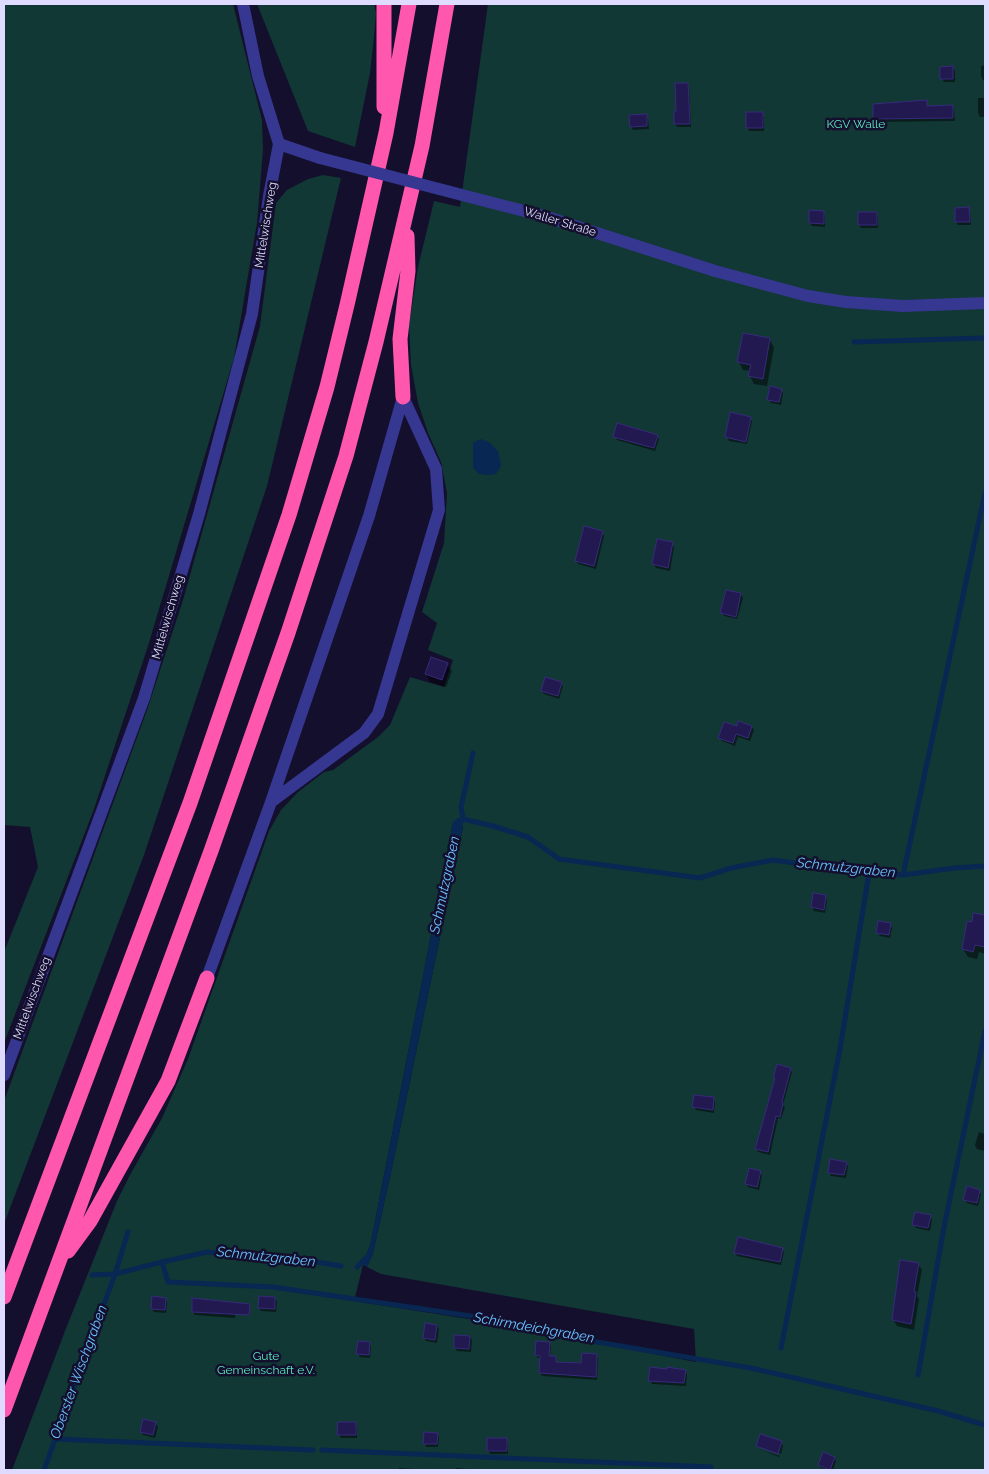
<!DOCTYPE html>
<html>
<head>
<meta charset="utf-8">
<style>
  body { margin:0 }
  #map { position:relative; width:989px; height:1474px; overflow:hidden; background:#130f2d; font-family:Raleway,sans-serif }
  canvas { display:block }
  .frame { position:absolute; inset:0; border:5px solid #dedbff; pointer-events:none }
</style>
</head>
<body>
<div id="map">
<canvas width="989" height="1474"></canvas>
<div class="frame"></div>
</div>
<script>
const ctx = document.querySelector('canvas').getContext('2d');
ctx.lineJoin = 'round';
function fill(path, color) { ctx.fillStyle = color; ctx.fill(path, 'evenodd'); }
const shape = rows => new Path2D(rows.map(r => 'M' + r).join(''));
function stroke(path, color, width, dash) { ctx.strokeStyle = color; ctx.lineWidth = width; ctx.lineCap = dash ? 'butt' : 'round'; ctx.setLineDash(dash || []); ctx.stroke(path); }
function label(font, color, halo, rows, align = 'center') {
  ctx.font = font + ' Raleway,sans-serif'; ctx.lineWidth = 5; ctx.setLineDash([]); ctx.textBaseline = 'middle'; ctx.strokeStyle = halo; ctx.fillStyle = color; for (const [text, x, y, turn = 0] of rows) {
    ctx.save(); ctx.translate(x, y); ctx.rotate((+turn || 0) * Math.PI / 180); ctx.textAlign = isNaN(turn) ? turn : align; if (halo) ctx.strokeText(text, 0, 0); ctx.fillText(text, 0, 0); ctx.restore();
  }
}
fill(shape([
  [4,4,233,4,262,120,263,150,257,223,234,358,148,646,94,809,4,1043,4,952,38,867,30,827,4,825],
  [257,4,374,4,376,13,374,37,370,73,355,147,308,131],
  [488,4,985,4,985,1470,12,1470,65,1331,117,1201,130,1175,162,1118,188,1059,269,831,281,810,298,792,324,772,333,770,378,737,390,725,410,677,444,687,453,660,428,650,437,623,422,612,444,543,447,493,441,462,428,433,418,403,411,365,409,325,418,267,434,201,460,207],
  [459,818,463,827,391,1172,373,1253,367,1267,381,1274,694,1329,696,1362,586,1341,532,1333,488,1322,354,1301,363,1265,371,1242,453,823],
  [323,175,341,178,267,486,144,855,4,1224,4,1101,147,710,183,600,260,326,276,203,287,190,308,179]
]), '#113835');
fill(shape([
  [480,439,489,442,498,451,501,466,496,474,487,475,479,474,473,468,473,443],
  [459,817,463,827,391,1172,373,1253,367,1267,363,1265,371,1242,453,822]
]), '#082753');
fill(shape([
  [985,65,985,80,983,80,981,76,981,66],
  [953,68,955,71,955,82,944,82,942,78],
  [687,84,689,87,691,127,677,127,675,124],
  [978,98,985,98,985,117,980,117,978,113],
  [926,102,928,107,952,106,954,109,955,121,876,122,874,119],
  [762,114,764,117,764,131,749,131,747,127],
  [646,115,648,119,649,129,633,130,631,126],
  [968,208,970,212,971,225,958,225,956,222,956,209],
  [810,212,823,212,825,216,825,227,812,226,810,223],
  [876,213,878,217,878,228,861,228,859,225],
  [769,339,774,347,767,386,754,384,750,376,751,371,743,370,739,362],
  [781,390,783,393,781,405,771,403,769,399],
  [750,418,752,421,747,444,729,441,727,437],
  [615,436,657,436,659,439,655,451,617,440],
  [602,532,604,536,596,569,578,564,576,561],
  [672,543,674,547,670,571,656,568,654,564],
  [741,594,743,598,737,619,724,616,722,613],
  [447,664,452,671,446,687,430,682,426,674],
  [561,683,563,686,559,699,544,694,542,691],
  [738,727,752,727,754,730,750,741,738,737,735,746,722,741,720,738],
  [825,897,827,900,825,913,814,911,812,907],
  [975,914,985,916,985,954,979,952,977,959,968,957,963,949,973,923],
  [890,924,892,928,890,938,880,936,878,933],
  [790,1069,792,1072,783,1105,785,1107,781,1119,778,1118,770,1155,758,1152,756,1149,776,1079,775,1078],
  [713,1098,715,1102,714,1113,696,1110,694,1107],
  [979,1132,985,1134,985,1151,977,1149,975,1145],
  [846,1163,848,1166,846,1178,831,1176,829,1172],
  [760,1172,762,1175,759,1190,748,1187,746,1184],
  [979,1191,981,1194,978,1206,967,1203,965,1200],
  [930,1216,932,1220,930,1231,916,1228,914,1225],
  [782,1249,784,1252,781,1265,737,1256,735,1253],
  [918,1264,922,1270,917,1296,919,1299,914,1330,897,1326,893,1320],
  [275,1298,277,1302,276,1312,261,1311,259,1308],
  [165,1299,167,1302,166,1313,154,1312,152,1309],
  [236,1307,235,1318,195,1315,193,1312],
  [437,1326,439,1329,437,1343,426,1341,424,1338],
  [470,1337,472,1340,471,1352,457,1351,455,1348],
  [369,1343,371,1346,370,1358,360,1357,358,1354],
  [549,1343,551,1346,550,1357,556,1357,557,1363,583,1365,596,1355,598,1358,597,1380,542,1376,540,1373,542,1359,538,1358,536,1355],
  [686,1371,687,1375,686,1386,652,1384,650,1380],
  [355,1423,357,1427,357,1438,341,1438,339,1435],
  [156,1424,158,1427,155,1438,143,1435,141,1431],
  [437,1434,439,1437,438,1447,426,1447,425,1443],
  [761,1436,781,1442,783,1446,781,1454,758,1446,758,1448,757,1446],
  [506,1439,508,1443,508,1454,490,1454,488,1450],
  [758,1449,780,1456,779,1457,759,1449],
  [834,1458,836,1461,833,1470,821,1468,819,1465],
  [399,1468,412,1469,412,1470,399,1470],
  [456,1468,467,1469,468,1470,456,1470]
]), '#0007');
stroke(shape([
  [854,342,985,338],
  [463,819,461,807,473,753],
  [458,826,463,819,493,826,528,837,559,859,700,878,731,868,773,860,869,873,903,875,954,868,985,866],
  [903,875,985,493],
  [162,1262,207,1252,299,1259,341,1266],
  [357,1267,367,1257],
  [92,1275,115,1274,162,1262,168,1282,273,1287,471,1316,550,1334,751,1368,938,1411,985,1425],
  [781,1348,840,1049,869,873],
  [918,1375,944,1227,985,1031],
  [56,1439,313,1450],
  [322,1450,711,1467],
  [44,1470,115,1274,128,1232]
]), '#082753', 5);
const building = shape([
  [953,66,953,79,940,79,940,67,953,66],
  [675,83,688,83,690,124,674,124,674,111,676,111,675,83],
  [927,100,927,106,953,105,953,118,873,119,873,104,927,100],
  [746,112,763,112,763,128,746,128,746,112],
  [647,114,647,126,630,127,629,115,647,114],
  [969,207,970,222,955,222,955,208,969,207],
  [809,210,824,211,824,224,809,223,809,210],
  [858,212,877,212,877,225,858,225,858,212],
  [743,333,770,338,763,379,748,376,751,365,737,362,743,333],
  [770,386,782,389,779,402,767,400,770,386],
  [730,412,751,417,746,442,725,437,730,412],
  [617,423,658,435,654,448,613,437,617,423],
  [584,526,603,531,594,566,575,561,584,526],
  [657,539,673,542,668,568,652,564,657,539],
  [726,590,741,593,736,617,720,613,726,590],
  [431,657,448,663,442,680,425,674,431,657],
  [545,677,562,682,558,696,541,691,545,677],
  [738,721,752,726,748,738,736,734,733,743,718,738,724,722,737,726,738,721],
  [813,893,826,895,824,910,811,907,813,893],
  [973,913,985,915,985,947,975,945,973,952,962,949,967,921,972,922,973,913],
  [878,921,891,923,889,935,876,933,878,921],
  [777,1064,791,1068,782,1102,783,1103,780,1117,776,1116,768,1152,755,1149,775,1078,773,1078,777,1064],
  [694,1095,714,1097,713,1110,692,1107,694,1095],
  [830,1159,847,1162,844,1175,828,1173,830,1159],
  [749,1168,761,1171,757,1187,745,1184,749,1168],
  [967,1186,980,1190,977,1203,963,1200,967,1186],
  [915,1212,931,1215,928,1228,912,1225,915,1212],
  [738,1237,783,1248,780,1262,734,1253,738,1237],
  [900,1260,919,1263,914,1291,916,1292,911,1324,892,1320,900,1260],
  [152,1296,166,1298,165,1310,151,1309,152,1296],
  [259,1296,275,1297,275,1309,258,1308,259,1296],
  [192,1298,250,1304,249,1315,192,1312,192,1298],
  [425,1323,437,1325,435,1340,423,1338,425,1323],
  [454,1335,470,1336,469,1349,454,1348,454,1335],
  [358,1341,370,1342,369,1355,356,1354,358,1341],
  [536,1341,550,1342,549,1356,556,1356,556,1362,581,1363,582,1353,597,1354,596,1377,539,1373,540,1356,535,1355,536,1341],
  [650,1367,667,1369,667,1367,686,1370,684,1383,648,1381,650,1367],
  [143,1419,156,1422,153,1435,140,1432,143,1419],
  [338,1422,356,1422,356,1435,337,1435,338,1422],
  [424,1432,438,1433,437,1444,423,1444,424,1432],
  [760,1434,782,1441,778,1454,756,1446,760,1434],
  [487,1438,507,1438,507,1451,487,1451,487,1438],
  [823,1452,835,1457,830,1470,818,1465,823,1452]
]);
fill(building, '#221950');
stroke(building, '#372a7d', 1);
stroke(shape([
  [279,144,320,158],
  [489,202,544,216,715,271,808,296,846,302,903,306,985,303],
  [271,802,364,733,378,714,439,510,436,469,403,397],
  [207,978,271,802,369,516,403,397],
  [4,1075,144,698,199,514,252,314,269,196,279,144,258,76,243,4]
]), '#363790', 12);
stroke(shape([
  [384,4,384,107],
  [403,397,400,339,408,271,407,236],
  [68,1251,90,1221,168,1081,207,978],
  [4,1297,190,803,289,515,327,387,347,305,386,133,409,4],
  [4,1410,211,851,288,633,346,456,376,342,422,146,447,4]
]), '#ff56ae', 15);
stroke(shape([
  [320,158,489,202]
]), '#363790', 12);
label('12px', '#5ceac1', '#130f2d', [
  ["KGV Walle",856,124],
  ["Gute",266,1356],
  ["Gemeinschaft e.V.",266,1370]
]);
label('12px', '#dedbff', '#130f2d', [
  ["Waller Straße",560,222,17],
  ["Mittelwischweg",266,225,-81],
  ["Mittelwischweg",168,617,-74],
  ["Mittelwischweg",32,998,-70]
]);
label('italic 14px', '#69c0ff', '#130f2d', [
  ["Schmutzgraben",846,868,6],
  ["Schmutzgraben",445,885,-78],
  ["Schmutzgraben",266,1257,6],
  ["Schirmdeichgraben",534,1328,10],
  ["Oberster Wischgraben",79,1372,-70]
]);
</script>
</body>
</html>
